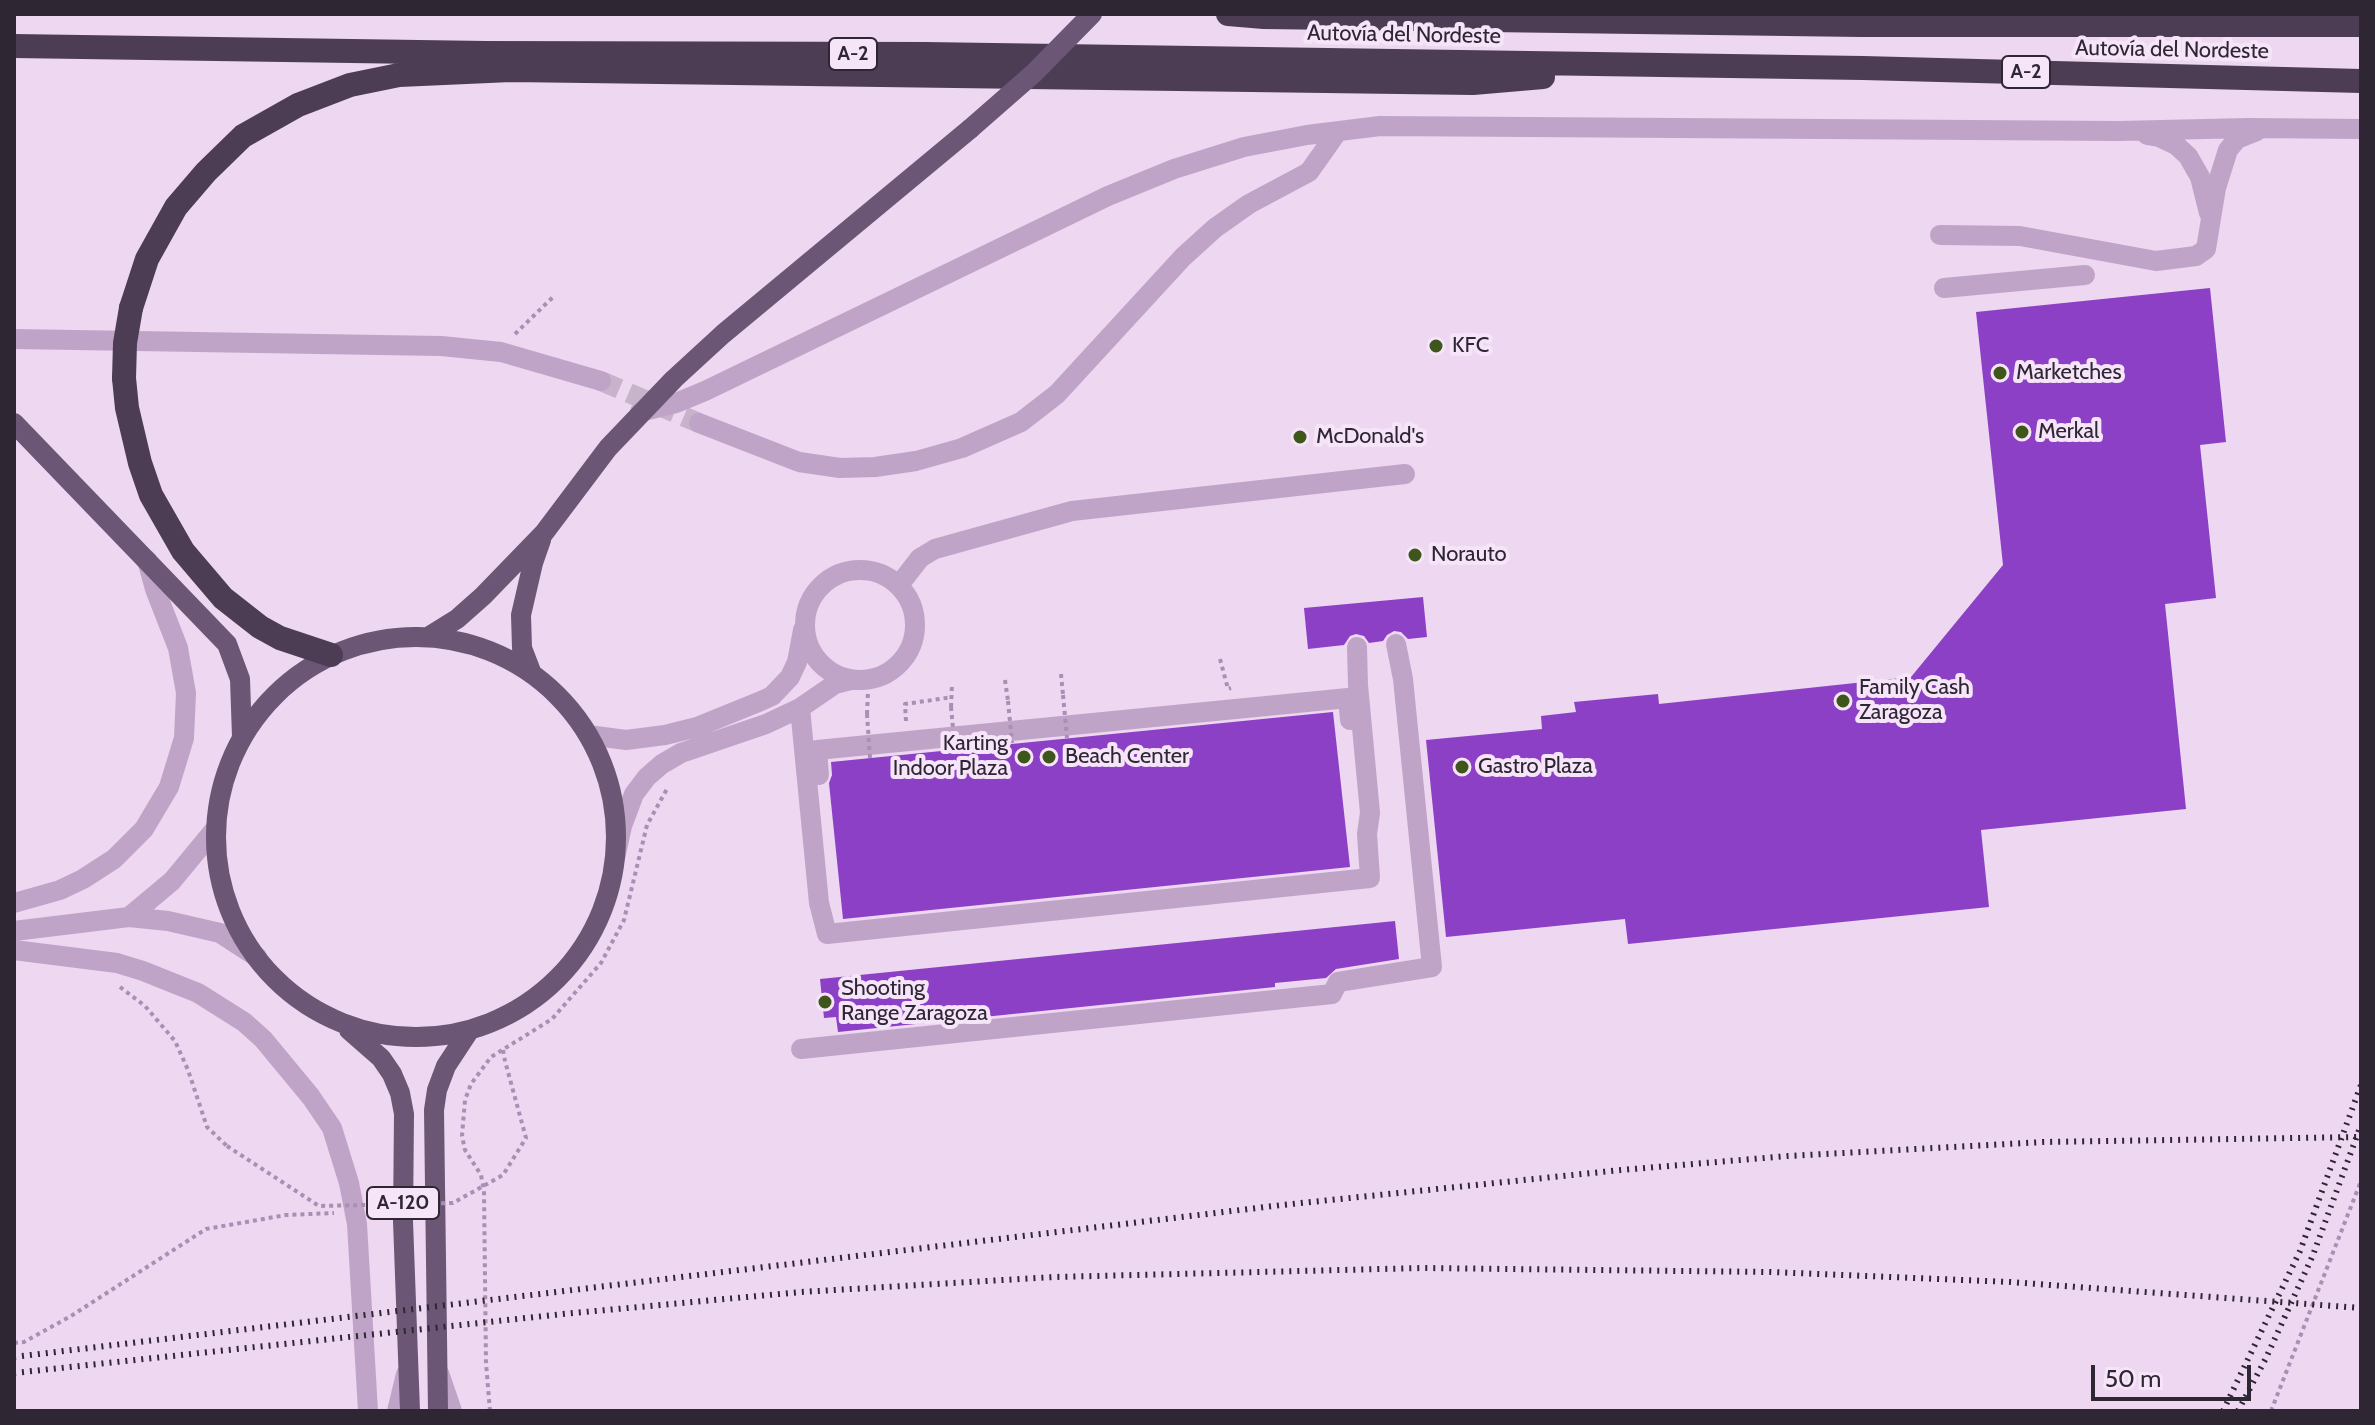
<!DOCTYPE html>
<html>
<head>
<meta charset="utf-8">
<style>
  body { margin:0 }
  #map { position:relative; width:2375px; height:1425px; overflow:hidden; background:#edd7f1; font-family:Cabin,sans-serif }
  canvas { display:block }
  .frame { position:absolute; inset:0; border:16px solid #2f2634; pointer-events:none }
  .scale { position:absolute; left:2091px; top:1365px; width:160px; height:36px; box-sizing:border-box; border:4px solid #2f2634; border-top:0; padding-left:10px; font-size:24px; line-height:28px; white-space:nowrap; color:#2f2634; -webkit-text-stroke:6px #f6e4f9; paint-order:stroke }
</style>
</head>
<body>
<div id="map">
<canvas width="2375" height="1425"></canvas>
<div class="frame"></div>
<div class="scale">50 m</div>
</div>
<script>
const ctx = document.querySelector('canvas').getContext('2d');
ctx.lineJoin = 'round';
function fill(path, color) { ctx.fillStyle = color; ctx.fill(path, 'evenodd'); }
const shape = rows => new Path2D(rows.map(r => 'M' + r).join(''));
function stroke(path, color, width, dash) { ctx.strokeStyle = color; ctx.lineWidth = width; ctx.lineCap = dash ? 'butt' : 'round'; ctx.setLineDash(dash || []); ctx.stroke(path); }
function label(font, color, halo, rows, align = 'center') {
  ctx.font = font + ' Cabin,sans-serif'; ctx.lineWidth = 8; ctx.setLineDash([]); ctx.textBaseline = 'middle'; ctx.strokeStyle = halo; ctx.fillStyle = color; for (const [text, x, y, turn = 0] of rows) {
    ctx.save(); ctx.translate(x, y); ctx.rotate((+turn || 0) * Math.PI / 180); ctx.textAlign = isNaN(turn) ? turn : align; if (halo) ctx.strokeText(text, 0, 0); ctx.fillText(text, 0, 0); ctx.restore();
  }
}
fill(shape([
  [2210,288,2226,442,2200,445,2216,598,2165,604,2186,809,1981,830,1989,907,1628,944,1625,919,1446,937,1426,740,1542,729,1541,716,1576,712,1574,702,1658,694,1659,704,1911,677,2003,565,1976,312],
  [1423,597,1427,637,1408,639,1401,632,1394,631,1387,635,1383,641,1369,643,1364,636,1356,634,1350,636,1344,645,1308,649,1304,608],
  [1333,712,1350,867,843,919,829,783,832,775,831,762],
  [1395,921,1399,959,1336,969,1326,978,1275,983,1275,987,838,1032,836,1017,824,1018,820,979]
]), '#8c40c6');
stroke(shape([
  [601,381,699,423]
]), '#c7b4cb', 20, [20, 10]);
stroke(shape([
  [515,334,553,297],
  [1220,659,1228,689,1231,688],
  [1061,674,1063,695],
  [1005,680,1008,701],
  [951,707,952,684],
  [867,714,868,691],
  [906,721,905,704,953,697],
  [120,987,145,1006,175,1041,188,1070,207,1127,227,1146],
  [503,1050,505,1061],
  [14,1343,24,1342,71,1316,206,1229,286,1215,334,1213],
  [490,1411,486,1363,484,1191,481,1175,465,1150,462,1136,465,1100,471,1084,491,1057,552,1019,601,963,624,920,647,825,667,789],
  [2271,1411,2361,1181]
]), '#ab8eb4', 4, [4, 4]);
stroke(shape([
  [2147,135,2159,137,2176,145,2188,156,2200,177,2209,213],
  [1940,235,2020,236,2156,261,2196,256,2206,249,2216,188,2228,150,2237,139,2257,131],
  [1944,288,2085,275],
  [14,339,441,346,501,352,601,381],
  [640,412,676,403,705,391,1108,196,1174,169,1244,147,1307,135,1380,126,2119,131,2248,128,2361,129],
  [699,423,799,462,840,468,875,467,916,461,962,448,1021,422,1057,394,1183,257,1215,228,1249,204,1309,172,1338,131],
  '805 625a55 55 0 1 1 110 0a55 55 0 1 1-110 0Z',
  [899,585,920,558,935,549,1072,511,1405,474],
  [800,708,819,903,827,934,1370,878,1367,834,1370,813,1358,685,1357,647],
  [588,735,626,740,665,735,697,727,761,701,772,696,790,677,797,662,803,630],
  [819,775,817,750,1348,698,1350,720],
  [615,858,622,826,634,794,647,777,662,764,681,753,766,724,800,708,835,684,851,680],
  [14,903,60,890,83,879,114,859,144,829,169,787,184,738,186,693,178,648,155,589,147,560],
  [129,917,172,881,215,829],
  [14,931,129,917,168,921,220,933,257,957],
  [14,950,117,963,143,971,198,993,244,1022,263,1039,311,1097,332,1128,349,1183,357,1224,368,1411],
  [801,1049,1332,994,1338,982,1432,967,1403,679,1396,644],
  [439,1373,452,1411],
  [397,1411,406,1374]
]), '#c0a4c8', 20);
stroke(shape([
  [14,423,227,644,240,679,242,737],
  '216 837a200 200 0 1 1 400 0a200 200 0 1 1-400 0Z',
  [428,637,457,619,483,596,544,533,608,448,674,379,723,334,970,129],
  [532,674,522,648,521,615,533,563,541,540],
  [349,1030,381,1058,392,1074,400,1093,404,1114,403,1221,410,1411],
  [438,1411,434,1110,437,1090,446,1066,469,1031]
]), '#6b5676', 20);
stroke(shape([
  [1228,14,1264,17,1861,25,2361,25],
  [14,46,486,53,926,54,1863,68,2361,81],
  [131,308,147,259,176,207,206,172,243,136,298,105,350,85,399,75,511,70,1473,83,1543,77],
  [124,378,127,408,140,463,151,495,183,551,223,598,260,627,280,638,331,655]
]), '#4c3d55', 24);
stroke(shape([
  [14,1357,1282,1205,1621,1170,1788,1156,2044,1142,2361,1137],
  [14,1373,563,1314,801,1292,1054,1277,1423,1268,1771,1272,2010,1282,2361,1308],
  [2223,1411,2300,1251,2361,1085],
  [2238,1411,2266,1358,2313,1255,2361,1125]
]), '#2f2634', 6, [2, 6]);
stroke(shape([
  [1063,695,1067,738],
  [1008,701,1012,743],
  [951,707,955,749],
  [867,714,870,758],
  [227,1146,319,1206,453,1203,503,1175,526,1138,505,1061]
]), '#ab8eb4', 4, [4, 4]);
stroke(shape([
  [970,129,1034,73,1092,14]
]), '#6b5676', 20);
stroke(shape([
  [124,378,125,343,131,308]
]), '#4c3d55', 24);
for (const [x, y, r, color] of [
  [1436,346,8,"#3e551b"],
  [2000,373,8,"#3e551b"],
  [2022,432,8,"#3e551b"],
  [1300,437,8,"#3e551b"],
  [1415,555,8,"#3e551b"],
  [1843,701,8,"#3e551b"],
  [1024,757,8,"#3e551b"],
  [1049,757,8,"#3e551b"],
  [1462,767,8,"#3e551b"],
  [825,1002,8,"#3e551b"]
]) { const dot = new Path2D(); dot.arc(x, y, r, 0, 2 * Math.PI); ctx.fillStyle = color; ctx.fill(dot); stroke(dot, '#f6e4f9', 3); }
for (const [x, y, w] of [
  [853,54,48],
  [2026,72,48],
  [403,1203,72]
]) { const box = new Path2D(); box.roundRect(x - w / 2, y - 16, w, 32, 6); ctx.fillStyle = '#f6e4f9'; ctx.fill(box); stroke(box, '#2f2634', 2); }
label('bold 20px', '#2f2634', null, [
  ["A-2",853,54],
  ["A-2",2026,72],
  ["A-120",403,1203]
]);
label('22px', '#2f2634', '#f6e4f9', [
  ["Autovía del Nordeste",1404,35,1],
  ["Autovía del Nordeste",2172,50,1]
]);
label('22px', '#2f2634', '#f6e4f9', [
  ["KFC",1452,346],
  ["Marketches",2016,373],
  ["Merkal",2038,432],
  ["McDonald's",1316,437],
  ["Norauto",1431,555],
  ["Family Cash",1859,688],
  ["Zaragoza",1859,713],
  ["Karting",1008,744,"right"],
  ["Indoor Plaza",1008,769,"right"],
  ["Beach Center",1065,757],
  ["Gastro Plaza",1478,767],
  ["Shooting",841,989],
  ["Range Zaragoza",841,1014]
], 'left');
</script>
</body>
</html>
